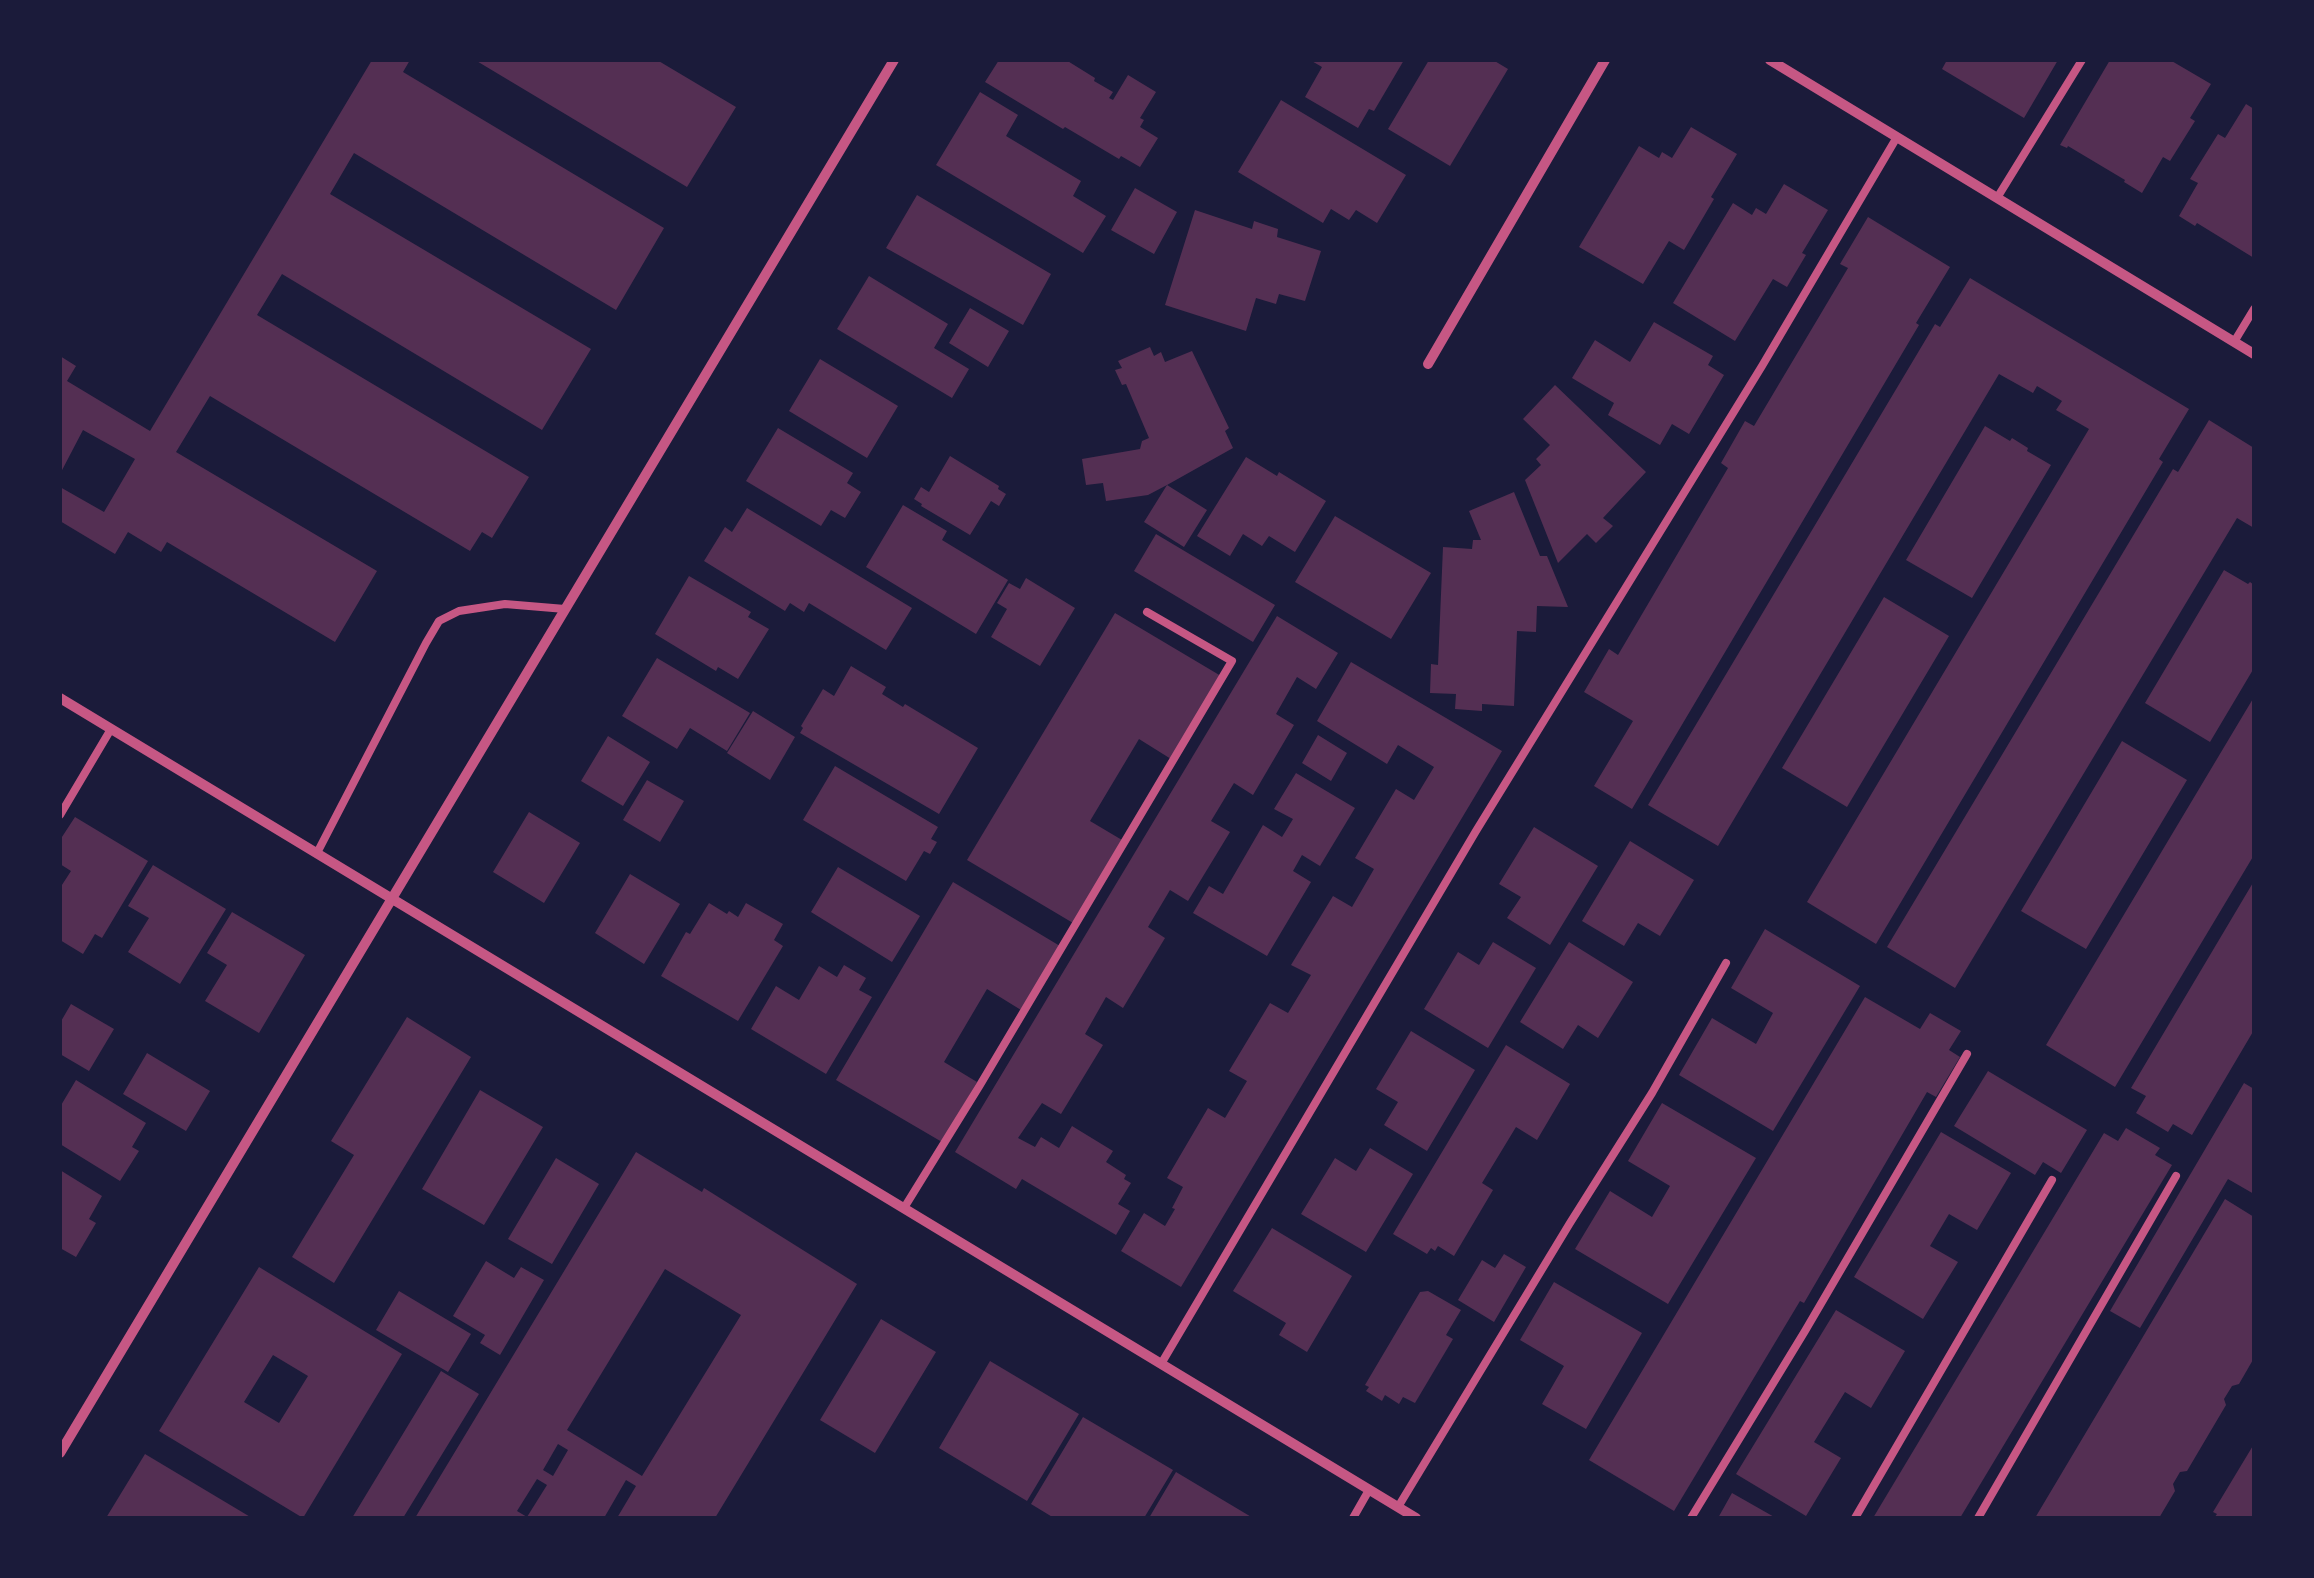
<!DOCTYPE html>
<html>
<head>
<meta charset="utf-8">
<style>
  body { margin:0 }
  #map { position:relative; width:2314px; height:1578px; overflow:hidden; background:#1b1b3a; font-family:Ubuntu,sans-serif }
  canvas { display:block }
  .frame { position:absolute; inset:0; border:62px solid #1b1b3a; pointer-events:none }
</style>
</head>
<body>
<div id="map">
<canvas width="2314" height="1578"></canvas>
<div class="frame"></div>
</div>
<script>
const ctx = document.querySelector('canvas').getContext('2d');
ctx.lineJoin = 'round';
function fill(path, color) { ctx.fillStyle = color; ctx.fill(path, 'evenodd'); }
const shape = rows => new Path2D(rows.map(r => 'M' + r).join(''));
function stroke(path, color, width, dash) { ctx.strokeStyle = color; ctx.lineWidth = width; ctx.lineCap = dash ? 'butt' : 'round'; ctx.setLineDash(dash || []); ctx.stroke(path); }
fill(shape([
  [372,60,410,60,403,72,664,228,616,310,354,153,330,194,591,349,542,430,282,274,257,315,529,477,492,538,482,532,470,551,210,396,176,452,377,571,335,642,167,542,161,552,128,532,115,554,60,521,60,487,104,512,135,459,83,430,60,474,60,356,76,366,67,381,150,431],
  [475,60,657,60,736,107,687,187],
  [999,60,1066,60,1095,78,1094,81,1113,92,1109,98,1113,100,1128,75,1156,92,1140,118,1144,120,1140,127,1158,138,1140,167,1121,156,1119,159,1065,127,1063,129,985,82],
  [1310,60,1404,60,1374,111,1369,109,1358,128,1305,97,1322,67],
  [1429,60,1493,60,1508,69,1450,166,1388,129],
  [1947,60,2058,60,2024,118,1942,69],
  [2110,60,2170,60,2211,84,2190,118,2195,121,2170,161,2163,157,2142,193,2124,182,2125,180,2068,146,2067,148,2060,145],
  [980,92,1018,115,1006,136,1081,181,1073,196,1106,216,1083,253,936,165],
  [1281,100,1406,175,1377,223,1356,210,1349,220,1331,209,1323,223,1238,172],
  [2246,104,2254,109,2254,258,2197,223,2195,226,2179,216,2198,183,2190,179,2218,134,2225,138],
  [1691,127,1737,154,1711,197,1714,199,1684,250,1669,241,1643,284,1579,247,1639,146,1659,158,1662,152,1672,158],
  [1784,184,1828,210,1802,253,1806,255,1787,287,1773,279,1735,341,1673,303,1733,203,1752,215,1756,208,1766,214],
  [1135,188,1177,212,1154,254,1111,230],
  [917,195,1051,274,1023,325,886,248],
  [1195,210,1252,229,1254,221,1278,229,1277,237,1321,251,1305,301,1279,294,1276,304,1256,298,1246,331,1165,305],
  [1868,217,1950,267,1916,323,1919,325,1632,809,1594,786,1633,721,1584,692,1609,649,1618,655,1728,468,1721,463,1745,421,1754,426,1848,268,1840,264],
  [869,276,948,324,934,348,969,369,952,398,837,329],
  [1970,278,2189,409,2159,459,2163,462,1876,944,1807,902,2089,429,2056,410,2062,401,2037,386,2033,393,1999,374,1718,846,1648,805,1935,324,1940,327],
  [970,308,1009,331,988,367,949,343],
  [1654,322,1713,356,1708,365,1724,375,1689,434,1672,424,1660,445,1608,415,1614,403,1572,378,1595,340,1630,362],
  [1150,347,1154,356,1161,352,1165,362,1192,351,1229,428,1225,431,1233,448,1167,485,1207,510,1184,547,1144,522,1167,485,1148,495,1106,501,1103,483,1086,485,1082,459,1140,449,1142,441,1149,438,1126,384,1122,385,1115,370,1122,368,1118,361],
  [820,359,898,406,867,458,789,411],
  [1555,385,1646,472,1603,518,1613,526,1596,543,1587,534,1558,563,1525,480,1541,465,1536,459,1550,445,1523,419],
  [2209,420,2254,448,2254,528,2237,518,1955,988,1887,947,2173,469,2178,472],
  [1985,426,2010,441,2012,438,2028,448,2027,451,2051,465,1972,598,1906,560],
  [778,428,853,473,847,483,861,492,845,518,831,510,821,526,746,481],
  [950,456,999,486,998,489,1006,494,999,506,991,501,970,535,921,506,922,504,914,499,921,487,929,492],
  [1246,457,1277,476,1279,472,1326,501,1295,552,1269,536,1262,546,1243,534,1230,556,1197,536],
  [1514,492,1540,556,1547,556,1568,607,1537,606,1536,632,1517,631,1514,706,1482,704,1482,711,1455,709,1456,694,1430,693,1431,664,1438,665,1443,547,1472,549,1473,540,1481,540,1469,511],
  [903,505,947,531,942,540,1008,580,976,634,866,567],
  [747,508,912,608,886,650,809,603,804,612,790,603,785,611,704,561,725,527,732,532],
  [1335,516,1431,573,1391,639,1295,582],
  [1156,534,1275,605,1253,642,1134,571],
  [2224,570,2248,584,2250,582,2254,585,2254,668,2210,742,2145,703],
  [689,576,751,612,748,617,769,629,738,679,718,667,716,671,655,634],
  [1026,578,1075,608,1040,666,991,637,1007,609,997,603,1009,583,1020,589],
  [1884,597,1949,636,1847,807,1782,768],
  [1115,613,1221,676,1171,759,1139,739,1090,821,1122,840,1073,923,967,860],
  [1277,616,1338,653,1316,689,1297,677,1276,714,1294,725,1253,795,1234,783,1211,821,1230,832,1188,901,1170,890,1148,927,1165,938,1123,1008,1106,997,1085,1034,1103,1045,1061,1114,1042,1103,1018,1138,1035,1147,1041,1137,1059,1148,1072,1126,1113,1151,1106,1162,1126,1175,1124,1179,1131,1183,1118,1204,1130,1211,1116,1235,1022,1179,1016,1189,955,1152],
  [657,658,750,713,727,751,690,728,677,749,622,716],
  [1351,662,1502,751,1181,1287,1121,1251,1144,1213,1165,1226,1175,1209,1172,1208,1183,1187,1167,1178,1208,1108,1225,1118,1247,1081,1229,1071,1270,1003,1288,1013,1311,975,1291,965,1333,896,1352,907,1374,869,1355,858,1396,789,1414,800,1434,767,1398,745,1387,764,1317,721],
  [851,666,886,687,882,694,903,707,905,704,978,748,939,814,800,733,803,728,801,726,823,689,834,696],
  [2254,697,2254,855,2115,1087,2046,1045],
  [753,711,795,737,770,780,727,753],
  [1318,735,1347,753,1331,781,1302,763],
  [608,736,650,762,623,806,581,781],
  [2122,741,2187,780,2086,949,2021,911],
  [835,766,938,827,931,839,937,842,930,854,924,851,906,881,803,820],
  [1296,773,1355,808,1320,866,1302,855,1293,871,1311,882,1267,956,1193,913,1209,886,1223,894,1263,825,1282,837,1293,819,1274,809],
  [647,780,684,801,660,842,623,820],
  [529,812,580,843,544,903,493,872],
  [75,817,148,861,102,938,95,934,83,954,60,940,60,888,71,871,60,864,60,840],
  [1534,827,1598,866,1550,945,1507,918,1521,897,1499,884],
  [1630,841,1694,880,1660,936,1638,923,1624,946,1582,921],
  [153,865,226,909,180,984,128,952,149,918,128,906],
  [838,867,920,916,892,962,811,912],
  [630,874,680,904,644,964,595,933],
  [2254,881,2254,1030,2192,1135,2173,1124,2168,1132,2136,1113,2146,1096,2131,1088],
  [953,882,1060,946,1021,1010,987,989,944,1062,977,1082,942,1142,836,1080],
  [709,903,727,914,729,911,738,917,746,903,783,924,774,940,783,946,738,1021,661,976,686,932,690,934],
  [232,912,305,955,259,1033,205,1001,227,965,207,953],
  [1765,929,1860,986,1773,1131,1679,1075,1712,1018,1756,1044,1773,1013,1731,988],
  [1493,942,1536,968,1488,1048,1424,1009,1458,952,1479,965],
  [1569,942,1633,982,1598,1038,1578,1025,1563,1049,1520,1022],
  [844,965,866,978,859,990,872,997,826,1074,751,1029,776,986,799,1000,819,966,837,977],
  [1865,997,1920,1029,1930,1013,1961,1031,1949,1050,1960,1057,1936,1097,1927,1092,1804,1303,1800,1301,1674,1511,1589,1460],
  [71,1004,114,1029,89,1071,60,1054,60,1023],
  [407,1017,471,1057,334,1283,292,1257,354,1155,331,1141],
  [1411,1031,1475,1070,1427,1151,1384,1125,1398,1102,1376,1089],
  [1506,1045,1570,1084,1537,1140,1516,1127,1482,1183,1493,1190,1454,1256,1438,1246,1435,1251,1431,1248,1427,1254,1393,1234],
  [147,1053,210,1091,186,1131,123,1094],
  [1988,1071,2087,1130,2061,1173,2043,1162,2035,1175,1954,1126],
  [76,1080,146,1123,132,1147,139,1151,120,1181,60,1144,60,1107],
  [2244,1083,2254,1089,2254,1194,2228,1179,2140,1328,2110,1311],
  [480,1090,543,1127,484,1225,422,1189],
  [1662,1103,1756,1158,1668,1304,1575,1249,1610,1191,1652,1217,1670,1186,1628,1161],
  [2126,1128,2160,1148,2155,1155,2172,1165,1960,1518,1873,1518,2104,1133,2118,1141],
  [1941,1132,2011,1173,1977,1230,1949,1214,1930,1246,1958,1262,1923,1319,1854,1277],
  [1370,1148,1413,1174,1366,1252,1301,1214,1335,1158,1356,1171],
  [636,1152,702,1192,704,1188,857,1284,715,1518,617,1518,636,1486,626,1480,604,1518,415,1518],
  [665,1269,741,1315,642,1476,567,1430],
  [558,1444,568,1450,553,1476,543,1470],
  [537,1479,547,1485,527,1517,517,1511],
  [556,1158,599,1184,552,1264,508,1239],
  [60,1170,102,1196,89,1219,96,1223,76,1257,60,1248],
  [2225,1199,2254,1217,2254,1358,2239,1384,2232,1386,2224,1399,2226,1405,2187,1471,2180,1472,2173,1484,2175,1491,2159,1518,2035,1518],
  [1272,1228,1352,1276,1307,1352,1279,1335,1286,1323,1233,1291],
  [1504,1254,1526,1267,1494,1322,1458,1300,1482,1260,1495,1268],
  [486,1261,514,1278,521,1267,544,1280,500,1355,480,1343,485,1335,453,1316],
  [259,1267,402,1354,303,1518,159,1431],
  [273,1355,308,1376,279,1423,244,1402],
  [1554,1282,1642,1333,1586,1429,1542,1404,1564,1366,1520,1340],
  [399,1291,471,1334,448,1372,376,1330],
  [1428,1291,1461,1310,1446,1335,1453,1339,1415,1403,1403,1397,1399,1404,1385,1395,1382,1401,1366,1391,1369,1387,1365,1385,1420,1292],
  [1836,1310,1905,1351,1871,1408,1845,1392,1814,1442,1841,1458,1806,1516,1736,1474],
  [881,1319,936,1352,875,1453,820,1420],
  [990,1361,1079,1414,1027,1501,939,1448],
  [441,1371,479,1394,403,1518,352,1518],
  [1083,1417,1173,1470,1144,1518,1054,1518,1031,1504],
  [2254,1444,2254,1518,2214,1518,2217,1514,2213,1512],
  [145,1454,252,1518,106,1518],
  [1176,1472,1253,1518,1149,1518],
  [1732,1493,1776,1518,1718,1518]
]), '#542f53');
stroke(shape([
  [1997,198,2082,60],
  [2234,342,2254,309],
  [60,815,111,729],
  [317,853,426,643,439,621,459,611,505,604,565,609],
  [904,1208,980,1085,1232,661,1147,612],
  [1161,1364,1476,831,1762,366,1897,137],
  [1398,1507,1570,1223,1652,1093,1726,963],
  [1353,1518,1369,1490],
  [1691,1518,1805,1331,1967,1054],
  [1855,1518,2052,1180],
  [1978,1518,2176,1176]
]), '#c65784', 8);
stroke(shape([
  [1770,60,2254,354],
  [1428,364,1605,60],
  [60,698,1416,1518],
  [60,1453,894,60]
]), '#c65784', 10);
</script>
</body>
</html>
